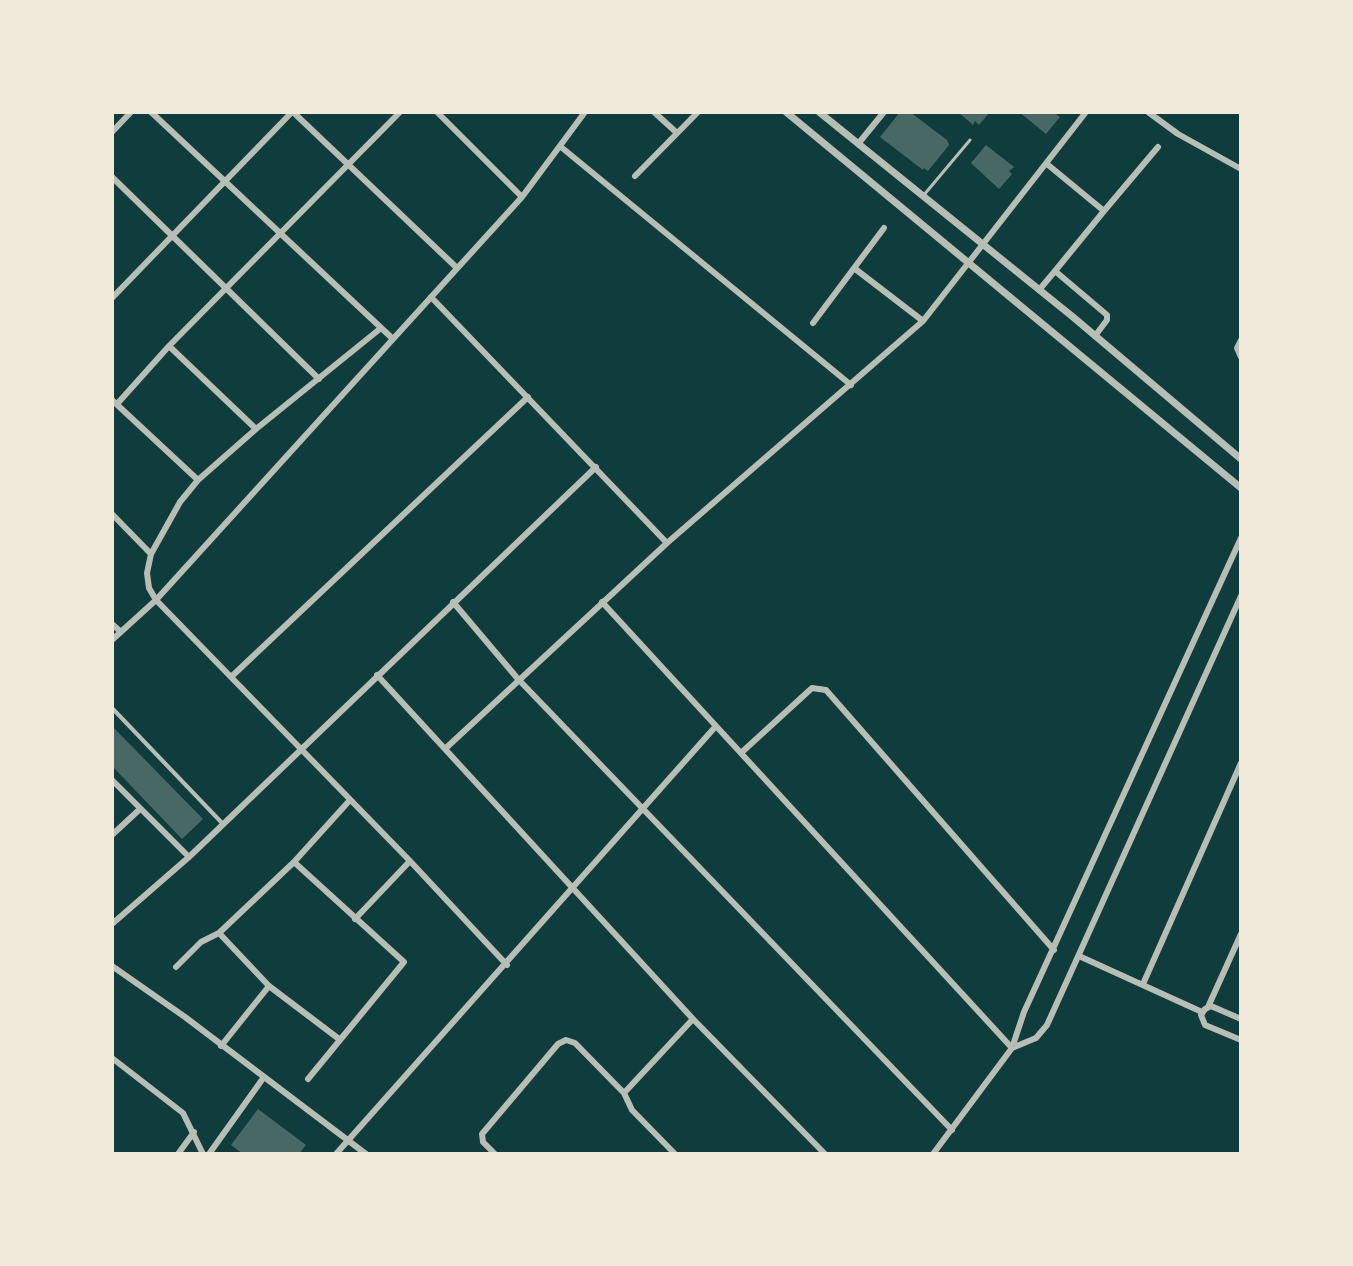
<!DOCTYPE html>
<html>
<head>
<meta charset="utf-8">
<style>
  body { margin:0 }
  #map { position:relative; width:1353px; height:1266px; overflow:hidden; background:#0f3d3e; font-family:"Asap Condensed",sans-serif }
  canvas { display:block }
  .frame { position:absolute; inset:0; border:114px solid #f1e9da; pointer-events:none }
</style>
</head>
<body>
<div id="map">
<canvas width="1353" height="1266"></canvas>
<div class="frame"></div>
</div>
<script>
const ctx = document.querySelector('canvas').getContext('2d');
ctx.lineJoin = 'round';
function fill(path, color) { ctx.fillStyle = color; ctx.fill(path, 'evenodd'); }
const shape = rows => new Path2D(rows.map(r => 'M' + r).join(''));
function stroke(path, color, width, dash) { ctx.strokeStyle = color; ctx.lineWidth = width; ctx.lineCap = dash ? 'butt' : 'round'; ctx.setLineDash(dash || []); ctx.stroke(path); }
fill(shape([
  [900,112,910,112,947,140,949,145,928,171,924,168,923,170,880,137],
  [958,112,990,112,979,125,975,121,973,125],
  [1019,112,1053,112,1060,117,1046,134],
  [986,145,1014,167,1009,171,1012,174,999,189,971,163],
  [112,726,203,819,182,839,112,766],
  [258,1109,306,1145,299,1154,243,1154,231,1145]
]), '#486865');
stroke(shape([
  [923,196,970,140]
]), '#b8beb3', 3);
stroke(shape([
  [112,708,223,824]
]), '#b8beb3', 4);
stroke(shape([
  [151,112,393,339],
  [293,112,457,268],
  [437,112,522,197],
  [654,112,677,133],
  [1148,112,1178,134,1241,169],
  [112,132,131,112],
  [858,144,884,112],
  [561,147,851,385],
  [1047,164,1104,211,1055,271,1107,315,1107,320,1095,336],
  [635,176,698,112],
  [112,177,319,379],
  [1104,211,1158,147],
  [854,268,923,321],
  [1039,290,1055,271],
  [431,297,667,543],
  [112,298,292,112],
  [813,323,884,228],
  [381,328,256,429,198,480,180,502,151,554,147,573,149,588,156,600,410,861,507,965],
  [1241,340,1237,348,1241,357],
  [169,346,256,429],
  [112,400,198,480],
  [117,404,169,346,400,112],
  [112,514,151,554],
  [453,602,518,679,952,1130],
  [602,602,1012,1048],
  [112,624,121,632],
  [112,640,156,600,522,197,585,112],
  [377,675,693,1019,825,1154],
  [231,677,528,397],
  [446,748,667,543,923,321,1086,112],
  [741,753,812,688,826,690,1054,950],
  [112,780,189,857],
  [112,835,140,809],
  [294,862,404,962,308,1079],
  [355,919,410,861],
  [112,924,189,857,596,467],
  [219,933,269,986,339,1039],
  [1079,956,1202,1012],
  [112,966,185,1017,366,1154],
  [176,967,201,942,219,933,294,862,350,800],
  [1143,984,1241,763],
  [1208,1007,1241,934],
  [1241,1019,1211,1006,1205,1009,1201,1015,1205,1025,1241,1040],
  [221,1046,269,986],
  [1012,1048,1036,1038,1047,1025,1241,596],
  [112,1058,183,1113,203,1154],
  [624,1093,693,1019],
  [178,1154,194,1132],
  [209,1154,264,1077],
  [336,1154,716,726],
  [495,1154,483,1142,482,1134,558,1044,566,1040,575,1043,624,1093,632,1110,675,1154],
  [933,1154,1012,1048,1024,1012,1241,538]
]), '#b8beb3', 6);
stroke(shape([
  [786,112,1241,488],
  [819,112,1073,317,1241,459]
]), '#b8beb3', 7);
</script>
</body>
</html>
